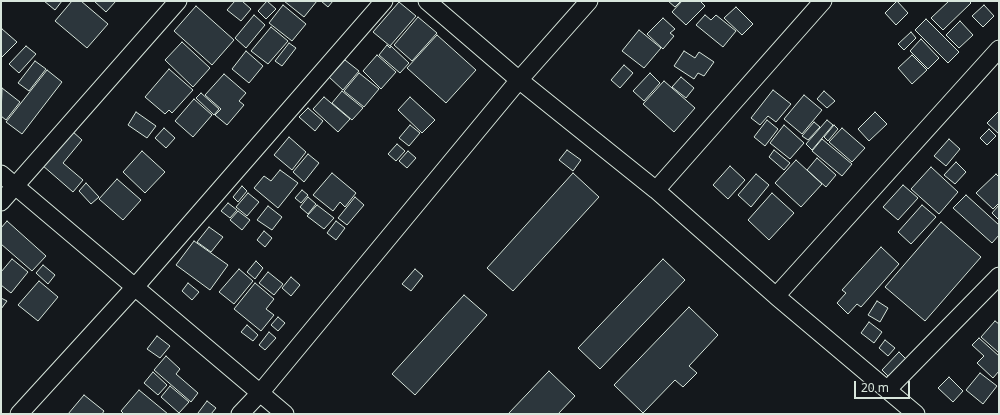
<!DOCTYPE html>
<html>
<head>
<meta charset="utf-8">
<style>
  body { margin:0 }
  #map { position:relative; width:1000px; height:415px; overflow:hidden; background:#14181c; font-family:"Noto Sans",sans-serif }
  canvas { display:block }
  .frame { position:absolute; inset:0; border:2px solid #d8e6dc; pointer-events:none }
  .scale { position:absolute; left:854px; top:381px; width:56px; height:18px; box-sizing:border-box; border:2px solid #d8e6dc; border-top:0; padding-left:5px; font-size:12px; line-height:14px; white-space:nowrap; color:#d8e6dc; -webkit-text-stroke:3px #14181c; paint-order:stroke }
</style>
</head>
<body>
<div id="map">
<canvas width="1000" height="415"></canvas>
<div class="frame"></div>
<div class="scale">20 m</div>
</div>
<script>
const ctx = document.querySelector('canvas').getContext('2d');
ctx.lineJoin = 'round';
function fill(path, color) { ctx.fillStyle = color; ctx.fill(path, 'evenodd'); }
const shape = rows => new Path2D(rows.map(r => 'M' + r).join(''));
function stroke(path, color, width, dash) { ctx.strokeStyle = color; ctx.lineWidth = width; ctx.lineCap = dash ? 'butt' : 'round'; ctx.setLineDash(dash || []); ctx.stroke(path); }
const building = shape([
  [44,1,62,1,55,10,44,1],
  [72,1,81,1,108,24,87,48,55,21,72,1],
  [94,1,116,1,106,12,94,1],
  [235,1,242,1,251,9,241,21,227,10,235,1],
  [267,1,276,9,266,19,258,11,267,1],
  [284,1,317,1,304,17,284,1],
  [321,1,333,1,328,7,321,1],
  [668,1,681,1,675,7,668,1],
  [682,1,700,1,705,6,686,25,672,12,682,1],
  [897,1,908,13,896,25,885,13,897,1],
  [949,1,969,1,971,3,943,30,931,18,949,1],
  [399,2,416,16,390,46,373,32,399,2],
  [283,5,306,24,292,41,269,23,283,5],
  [984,5,994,16,983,27,972,16,984,5],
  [196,6,234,40,212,65,174,31,196,6],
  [736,7,753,24,742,35,724,18,736,7],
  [254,15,265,25,246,48,235,38,254,15],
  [705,15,711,20,716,15,736,31,723,47,696,25,705,15],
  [418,17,437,33,412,61,394,45,418,17],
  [663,18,675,29,670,33,674,36,663,49,647,34,663,18],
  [926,19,959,52,948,63,915,30,926,19],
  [960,21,973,35,959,48,946,35,960,21],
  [271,27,288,41,268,64,251,51,271,27],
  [2,29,17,42,1,58,1,30,2,29],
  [639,30,661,48,644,68,622,51,639,30],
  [911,32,916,38,904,50,898,44,911,32],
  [437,35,476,70,446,103,407,68,437,35],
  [921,39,939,58,928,69,910,51,921,39],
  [182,42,210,68,193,87,165,60,182,42],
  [289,43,296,48,282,66,275,61,289,43],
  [387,45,390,48,391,46,409,63,400,73,379,55,387,45],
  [26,46,36,54,19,73,9,64,26,46],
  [246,51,263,66,249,83,232,69,246,51],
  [684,51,695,58,699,52,714,62,704,76,698,73,694,79,674,66,684,51],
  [377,55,396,72,381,89,363,71,377,55],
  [912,55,927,70,912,84,898,68,912,55],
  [345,60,359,71,343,90,329,77,345,60],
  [35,61,46,69,29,91,18,83,35,61],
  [624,65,633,73,620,88,611,80,624,65],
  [169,69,193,90,172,113,169,110,165,114,145,97,169,69],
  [47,70,62,82,22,134,6,122,47,70],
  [359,73,379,89,364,107,344,91,359,73],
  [650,73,660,83,644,101,633,91,650,73],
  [224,74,246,93,239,101,244,105,227,125,215,115,221,109,205,95,224,74],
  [681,77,694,88,686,98,672,87,681,77],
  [664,81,695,108,674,132,643,104,664,81],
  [2,88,20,102,6,120,1,116,2,88],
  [773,90,791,104,776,122,768,116,760,125,751,118,773,90],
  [342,91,363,108,352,120,332,103,342,91],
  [824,91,835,101,827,108,817,99,824,91],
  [201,93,219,109,214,115,196,98,201,93],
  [804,95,822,110,802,134,784,119,804,95],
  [324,97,350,119,338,132,313,109,324,97],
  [410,97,435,120,422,133,398,110,410,97],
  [194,99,212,115,193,137,175,121,194,99],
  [308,108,323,121,315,131,299,117,308,108],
  [999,111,999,134,987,123,999,111],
  [136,112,156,126,147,138,128,125,136,112],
  [875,112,887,124,869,141,858,129,875,112],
  [767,120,778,129,765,146,754,137,767,120],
  [827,120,833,125,812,150,806,144,827,120],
  [814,122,820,127,808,140,802,136,814,122],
  [410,125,420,133,409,146,399,138,410,125],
  [784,125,804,143,790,159,770,143,784,125],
  [834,125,838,129,828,141,824,137,834,125],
  [164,128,175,138,166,148,155,138,164,128],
  [842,128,865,148,852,162,829,142,842,128],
  [989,129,996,136,987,145,980,138,989,129],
  [72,131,82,140,63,163,83,180,73,192,42,165,72,131],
  [289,137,306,152,292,170,274,155,289,137],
  [822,139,852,164,842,176,812,151,822,139],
  [949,139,960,149,946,166,934,156,949,139],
  [397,144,405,151,396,161,388,154,397,144],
  [567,150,581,160,573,171,559,160,567,150],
  [774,150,790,163,784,170,769,157,774,150],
  [142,151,165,172,145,193,123,172,142,151],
  [408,151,416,158,407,168,399,161,408,151],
  [308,154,319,163,304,182,293,172,308,154],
  [817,158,836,175,826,187,807,170,817,158],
  [796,160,822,184,801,207,775,183,796,160],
  [956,162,966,172,955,184,944,175,956,162],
  [730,166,745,180,728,199,713,185,730,166],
  [931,167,958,192,939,214,911,189,931,167],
  [280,170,298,183,278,208,254,188,264,176,271,181,280,170],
  [332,173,356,193,345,207,340,202,333,211,313,195,332,173],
  [573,173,599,197,513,291,487,268,573,173],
  [756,174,769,185,751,207,738,195,756,174],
  [996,174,999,177,999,203,993,209,976,193,996,174],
  [117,179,141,200,123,220,99,199,117,179],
  [86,183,99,197,91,204,79,191,86,183],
  [903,185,918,198,898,220,883,207,903,185],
  [242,186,247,191,238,202,233,197,242,186],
  [302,190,308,195,301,203,295,198,302,190],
  [248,193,259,202,247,216,236,207,248,193],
  [772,193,794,213,769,240,748,220,772,193],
  [966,195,999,225,999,235,992,243,953,208,966,195],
  [308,197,316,204,308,214,300,207,308,197],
  [355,197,364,205,347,225,338,218,355,197],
  [228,203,237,210,230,218,221,211,228,203],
  [317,205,334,218,324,229,307,216,317,205],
  [922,205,936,217,911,244,898,232,922,205],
  [999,205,999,220,992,213,999,205],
  [268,206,282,217,272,230,257,220,268,206],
  [238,211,250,220,242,230,230,220,238,211],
  [7,221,46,256,32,271,1,244,1,228,7,221],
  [336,221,345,228,336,240,327,233,336,221],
  [941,222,981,257,925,321,885,287,941,222],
  [209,227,223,237,211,252,197,242,209,227],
  [264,231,272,238,265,247,257,240,264,231],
  [194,241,228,265,210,290,176,265,194,241],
  [881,247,899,264,861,307,857,304,848,314,837,303,846,293,842,290,881,247],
  [12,259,28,272,11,293,1,285,1,272,12,259],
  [663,259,685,280,600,369,578,348,663,259],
  [256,261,263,268,255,279,247,272,256,261],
  [43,265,55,275,48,284,36,273,43,265],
  [239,269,253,281,234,304,219,292,239,269],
  [415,269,423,276,411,291,402,284,415,269],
  [268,272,283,284,274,295,259,283,268,272],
  [291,277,300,285,291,296,282,288,291,277],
  [39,281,58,297,38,321,18,305,39,281],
  [188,283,199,292,192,300,182,291,188,283],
  [255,283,274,299,266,309,274,315,261,331,234,309,255,283],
  [464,295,487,315,415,395,392,374,464,295],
  [1,298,7,301,1,309,1,298],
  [877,301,888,308,880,322,868,315,877,301],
  [689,307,718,335,689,366,697,373,683,387,675,380,643,413,614,385,689,307],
  [278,317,285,323,278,331,271,325,278,317],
  [995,321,999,324,999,353,981,337,995,321],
  [869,322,882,332,874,343,861,333,869,322],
  [247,325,258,335,253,341,241,332,247,325],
  [269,332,276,338,265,350,259,345,269,332],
  [157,336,170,346,160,358,147,349,157,336],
  [979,338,999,356,999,371,993,378,977,363,984,356,972,345,979,338],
  [885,340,895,348,888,356,879,348,885,340],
  [899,352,909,362,892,380,882,370,899,352],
  [166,356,180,369,176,374,198,393,191,402,154,370,166,356],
  [549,371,575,396,558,414,508,414,549,371],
  [153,372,167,385,158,395,144,383,153,372],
  [980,373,997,386,983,404,966,390,980,373],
  [949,377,963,391,953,402,938,388,949,377],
  [170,386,189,402,179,413,161,397,170,386],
  [139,390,168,414,124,414,121,411,139,390],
  [84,395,104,411,102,414,68,414,84,395],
  [207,401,216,408,211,414,199,414,198,413,207,401]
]);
fill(building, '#2c363c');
stroke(building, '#d8e6dc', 1);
const street = shape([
  [427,1,519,80,656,190,776,296,916,414],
  [1,174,285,414],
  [656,190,823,1],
  [1,202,178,1],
  [776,296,999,49],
  [888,389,999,276],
  [19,414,135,287,384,1],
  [240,414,260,393,519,80,589,1]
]);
stroke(street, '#d8e6dc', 19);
stroke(street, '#14181c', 17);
</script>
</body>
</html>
